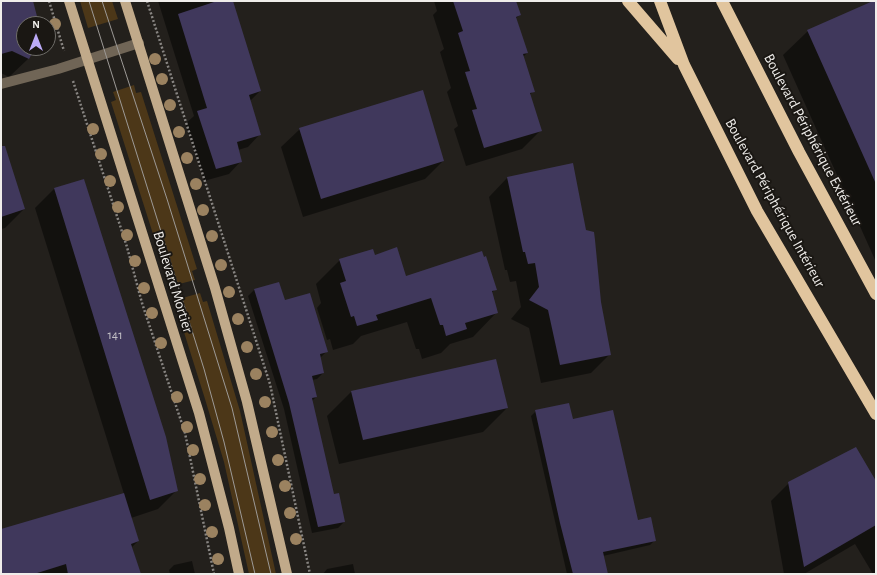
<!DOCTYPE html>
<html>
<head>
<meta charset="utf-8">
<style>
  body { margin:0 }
  #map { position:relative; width:877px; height:575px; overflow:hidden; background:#23201c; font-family:"Alegreya Sans",sans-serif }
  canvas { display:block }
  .frame { position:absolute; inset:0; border:2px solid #efedea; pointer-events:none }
  .north { position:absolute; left:16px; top:16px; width:40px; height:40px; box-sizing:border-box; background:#1a1713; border:1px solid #6f6d69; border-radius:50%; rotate:0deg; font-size:11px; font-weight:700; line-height:16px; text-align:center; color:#efedea }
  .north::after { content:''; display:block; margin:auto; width:14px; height:18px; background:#bbaaf6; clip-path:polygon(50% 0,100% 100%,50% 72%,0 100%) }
</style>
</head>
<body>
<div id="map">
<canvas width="877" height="575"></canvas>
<div class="frame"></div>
<div class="north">N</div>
</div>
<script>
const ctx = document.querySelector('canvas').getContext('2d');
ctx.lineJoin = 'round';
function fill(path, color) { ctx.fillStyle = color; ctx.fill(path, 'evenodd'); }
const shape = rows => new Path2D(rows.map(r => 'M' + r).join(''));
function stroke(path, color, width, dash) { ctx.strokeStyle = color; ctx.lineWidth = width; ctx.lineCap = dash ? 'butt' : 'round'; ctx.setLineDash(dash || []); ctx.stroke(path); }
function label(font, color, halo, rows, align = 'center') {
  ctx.font = font + ' "Alegreya Sans",sans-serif'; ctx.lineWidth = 4; ctx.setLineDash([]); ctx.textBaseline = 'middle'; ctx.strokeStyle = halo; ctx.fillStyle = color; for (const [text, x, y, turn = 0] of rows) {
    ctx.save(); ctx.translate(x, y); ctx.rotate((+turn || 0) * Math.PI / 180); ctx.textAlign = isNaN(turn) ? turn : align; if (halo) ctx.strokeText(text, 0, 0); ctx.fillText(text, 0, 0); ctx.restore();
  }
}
fill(shape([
  [80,1,112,1,118,19,88,28],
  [134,85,136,93,141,92,197,269,192,271,195,280,175,285,172,277,167,278,111,102,116,100,113,92],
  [200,293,203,302,207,301,240,411,276,574,249,574,224,462,205,399,177,310,182,309,179,299]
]), '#4c3718');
fill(shape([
  [1,1,32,1,37,24,24,24,24,48,34,48,28,59,9,77,1,73],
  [158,1,232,1,260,91,250,101,260,134,248,147,238,150,241,161,229,174,204,181,185,124,194,116],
  [434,1,515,1,520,15,516,18,527,53,523,57,533,91,530,95,541,130,522,149,466,166,454,129,458,126,447,92,451,88,440,52,444,49,433,15,437,11],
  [876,1,876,262,783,55,808,31],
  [300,129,443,161,425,179,303,217,281,147],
  [1,164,24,209,5,228,1,229],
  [507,178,610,354,591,373,541,383,529,328,511,319,521,307,516,281,510,282,507,270,505,270,489,197],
  [84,180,176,491,158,509,131,518,138,541,132,547,140,574,1,574,1,531,124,494,35,208,54,189],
  [374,256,406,277,495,289,491,294,497,312,473,337,450,344,441,353,422,359,419,349,416,349,407,322,361,336,353,344,333,350,330,339,327,340,317,308,321,303,316,284,340,260],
  [278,283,285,302,327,351,320,358,323,373,317,379,312,380,316,397,312,401,333,495,344,522,338,528,312,533,284,409,248,296,254,290],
  [351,392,507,408,483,432,339,464,327,416],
  [536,411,572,421,638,521,655,540,650,545,603,556,606,574,567,574,531,416],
  [789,483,876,483,876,574,873,574,855,544,804,574,784,574,771,501],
  [192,561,195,574,170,574,169,570,174,565],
  [353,564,355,574,323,574,327,569]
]), '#0007');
fill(shape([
  [1,1,33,1,39,24,24,24,24,48,35,48,29,59,12,51,1,54],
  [217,1,233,1,261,91,249,95,261,135,237,142,242,162,216,169,197,111,207,108,178,14],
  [453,1,516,1,521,15,516,17,528,53,523,54,535,92,530,93,542,131,484,148,472,110,477,109,465,72,470,71,458,33,463,31],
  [873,1,876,1,876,184,807,30],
  [423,90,444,161,321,199,299,128],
  [1,146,5,146,25,209,1,217],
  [573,163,586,230,594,232,595,240,601,302,611,355,560,365,548,310,529,300,539,287,535,263,528,264,525,252,523,252,507,177],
  [84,179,166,437,178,491,150,500,54,188],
  [397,247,406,276,482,251,484,257,486,256,497,290,492,291,498,313,465,323,467,329,446,336,443,325,440,325,431,298,376,315,378,320,357,326,354,316,351,317,340,283,346,281,339,259,373,249,375,255],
  [279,282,285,300,310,293,328,352,320,354,324,373,312,376,317,397,312,398,334,494,339,493,345,522,318,527,289,403,254,289],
  [496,359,508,408,363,440,351,391],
  [569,403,573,419,613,410,638,520,651,517,656,541,603,552,608,574,573,574,560,523,535,410],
  [856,447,876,481,876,525,804,567,788,482],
  [124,493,139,541,131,544,141,574,68,574,66,564,34,574,1,574,1,529]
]), '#40385c');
stroke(shape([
  [49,1,64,51],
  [147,1,270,384,310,574],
  [73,81,127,247,142,303,185,433,214,574]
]), '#888582', 2.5, [2, 2]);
stroke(shape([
  [1,84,58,69,139,43]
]), '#706556', 10);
stroke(shape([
  [69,1,199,413,229,528,239,574],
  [125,1,215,288,247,402,287,574]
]), '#c1aa8a', 10);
stroke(shape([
  [628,1,678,59],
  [660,1,684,65,757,211,876,414],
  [722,1,799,152,876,294]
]), '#e1c59e', 12);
stroke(shape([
  [89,1,204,369,224,442,255,574],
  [102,1,167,199,232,408,271,574]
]), '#9d9a97', 1);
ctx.fillStyle = '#9b8260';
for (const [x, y] of [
  [55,24],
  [155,59],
  [162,79],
  [170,105],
  [93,129],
  [179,132],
  [101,154],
  [187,158],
  [110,181],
  [196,184],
  [118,207],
  [203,210],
  [127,235],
  [212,236],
  [135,261],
  [221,265],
  [144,288],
  [229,292],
  [152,313],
  [238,319],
  [161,343],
  [247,347],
  [256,374],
  [177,397],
  [265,402],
  [187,427],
  [272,432],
  [193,450],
  [278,460],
  [200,479],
  [285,486],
  [205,505],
  [290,513],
  [212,532],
  [296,539],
  [218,559]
]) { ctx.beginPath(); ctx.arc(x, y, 6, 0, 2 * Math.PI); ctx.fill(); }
label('13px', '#c3c0c6', null, [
  ["141",115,335]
]);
label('15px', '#efedea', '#1a1713', [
  ["Boulevard Périphérique Extérieur",813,140,62],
  ["Boulevard Périphérique Intérieur",775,203,61],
  ["Boulevard Mortier",173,282,73]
]);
</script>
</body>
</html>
